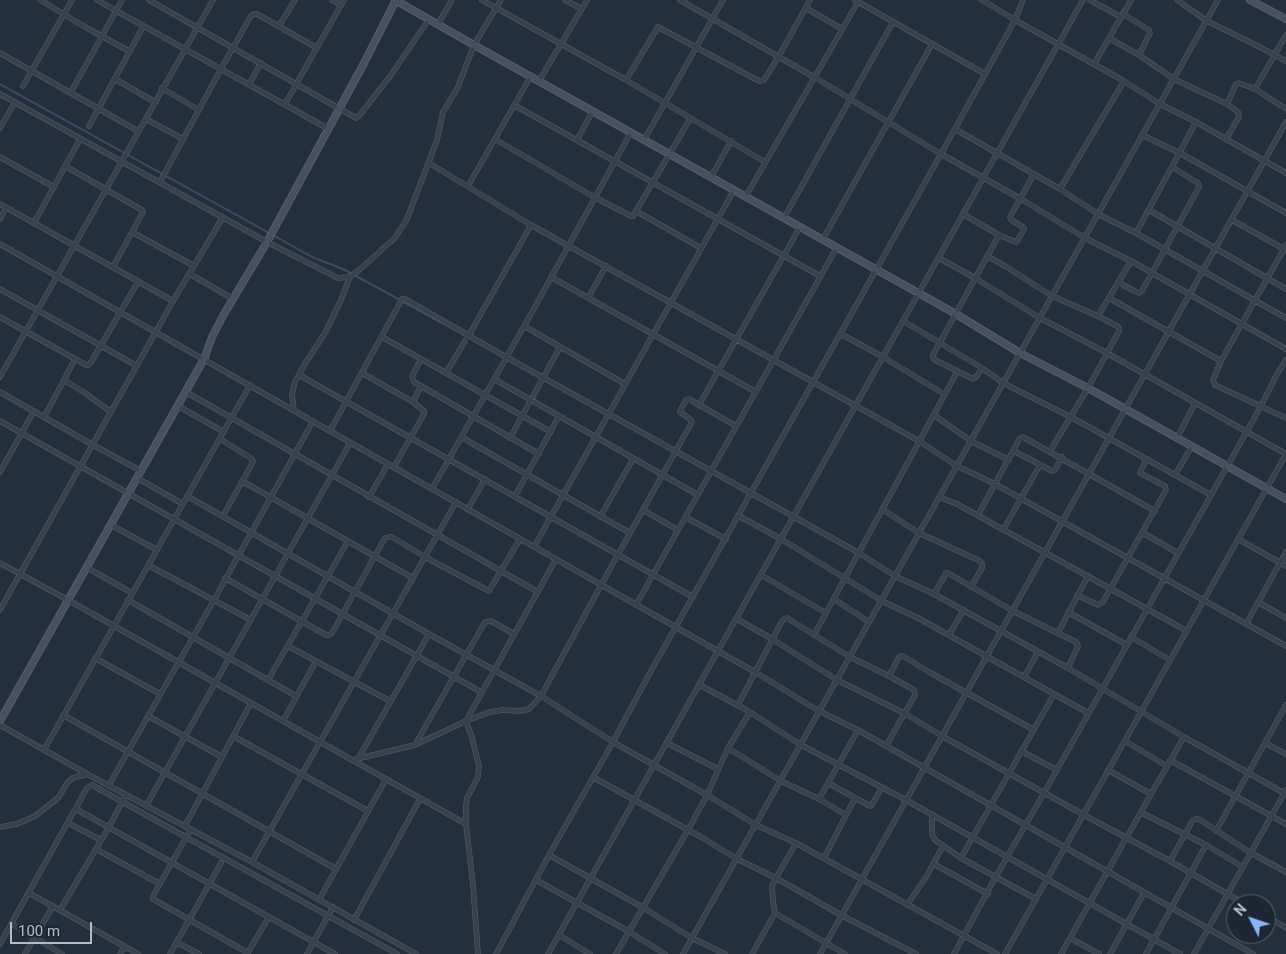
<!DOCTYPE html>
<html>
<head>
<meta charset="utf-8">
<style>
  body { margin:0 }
  #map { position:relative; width:1286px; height:954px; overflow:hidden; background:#242f3e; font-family:Roboto,sans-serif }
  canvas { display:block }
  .north { position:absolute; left:1226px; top:894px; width:50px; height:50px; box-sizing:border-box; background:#1d2633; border:1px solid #59626f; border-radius:50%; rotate:311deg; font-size:14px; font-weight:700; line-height:20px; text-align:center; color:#b4bcc9 }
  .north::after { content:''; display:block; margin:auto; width:18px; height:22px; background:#8ab4f8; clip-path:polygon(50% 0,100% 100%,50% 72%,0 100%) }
  .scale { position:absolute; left:10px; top:922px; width:82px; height:22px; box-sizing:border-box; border:2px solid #b4bcc9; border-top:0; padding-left:6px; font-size:15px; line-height:18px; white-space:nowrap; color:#b4bcc9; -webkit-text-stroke:4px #1d2633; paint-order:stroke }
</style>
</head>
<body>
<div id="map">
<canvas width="1286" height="954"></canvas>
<div class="north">N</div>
<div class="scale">100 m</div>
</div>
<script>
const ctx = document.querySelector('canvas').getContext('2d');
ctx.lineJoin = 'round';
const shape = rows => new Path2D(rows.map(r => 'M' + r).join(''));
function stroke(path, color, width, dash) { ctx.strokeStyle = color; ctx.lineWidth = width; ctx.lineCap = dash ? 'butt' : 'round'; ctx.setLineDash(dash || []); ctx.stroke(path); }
stroke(shape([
  [0,84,269,233],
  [273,235,312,257,343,269,446,325]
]), '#394c67', 2);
const street = shape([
  [40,0,85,27,129,51],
  [97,0,325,127,329,126],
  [149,0,356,118,359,116,391,75,429,19],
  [332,0,341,5],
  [482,0,626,80,765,162],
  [565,0,582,9],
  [680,0,814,77,941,154,1021,199,1085,238,1131,261,1286,349],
  [855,0,985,74],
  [982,0,1015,20,1124,81,1160,104,1196,122,1286,173],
  [1090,0,1121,17],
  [1177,0,1207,21,1254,44,1286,61],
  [806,8,842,29],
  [1123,14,1149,30,1150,33,1139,55],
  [438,24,452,0],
  [279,26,295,0],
  [1109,38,1139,55,1174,79,1227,104,1238,112,1239,117,1226,139],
  [0,53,138,131],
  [1094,64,1131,0],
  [115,79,155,102],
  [626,80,658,27,759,81,761,81,764,80,779,56,810,0],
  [539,81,587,0],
  [249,84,261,63],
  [23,86,72,0],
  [162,88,199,110],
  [1255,89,1286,35],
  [71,92,122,0],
  [0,94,267,242,338,278,350,277,358,271,395,238,407,219,437,140,443,112,458,87,474,45,501,0],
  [285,104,344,0],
  [1227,104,1236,84,1239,83,1255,89,1286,109],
  [514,105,820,276],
  [146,119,183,139],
  [89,126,143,27],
  [0,128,15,102],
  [955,129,1060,189,1098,214,1136,233,1286,318],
  [1142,135,1180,153,1286,213],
  [495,139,594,197,631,216,633,216,636,211,690,119],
  [577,140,593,111],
  [644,140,723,0],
  [0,157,54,187],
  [429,163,531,225,919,441,957,466,995,484,1286,646],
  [65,166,142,210,143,212,113,267],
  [711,177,731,141],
  [160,182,221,69,251,16,254,14,257,14,317,48],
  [468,186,531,76],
  [1060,189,1124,81],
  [746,196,858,2],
  [0,204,173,301],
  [1149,210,1286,289],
  [636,211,701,248],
  [963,214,999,235,1016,242,1018,240,1024,229,1023,227,1011,220,1010,217,1034,174],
  [784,218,893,22],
  [0,219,6,208],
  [1232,220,1284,249],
  [34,223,80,139],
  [132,232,194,266],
  [1136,233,1196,122],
  [823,239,932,44],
  [0,244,755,672,819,711,858,730,1253,954],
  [1286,245,1221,361,1213,380,1215,385,1286,418],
  [987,256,1005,266,1052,296,1098,316,1117,326,1119,328,1119,331,1088,388,1050,451],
  [939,258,975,278,1040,318,1107,353,1286,454],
  [190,274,233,299],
  [551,277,756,392],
  [1118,282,1136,292,1139,293,1142,291,1152,273,1199,187,1199,185,1198,183,1172,167],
  [0,289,137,366],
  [588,298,606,266],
  [1109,298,1221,361],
  [1098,316,1131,261],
  [0,317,86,365,88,365,90,364,138,282],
  [903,321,982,368,1003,383,1071,417,1211,495],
  [524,326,625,384],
  [841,334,883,357,944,394],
  [469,335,531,225],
  [382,337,551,432],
  [421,359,412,376,414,382,539,454],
  [982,368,976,377,973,379,935,360,933,358,933,355,999,235],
  [362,373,413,402,424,411,424,414,394,467],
  [446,373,465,341],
  [299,375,693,597],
  [0,377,213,0],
  [494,379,698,495],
  [64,380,75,359],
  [0,392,93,445,141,471],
  [186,392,538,592],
  [413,402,421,386],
  [699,405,800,227],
  [178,406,224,432],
  [294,411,292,394,295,382,306,362,325,333,341,300,350,277],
  [934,415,971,441,1009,460],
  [44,417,64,380,85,393,111,412],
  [0,421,481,692],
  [330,431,402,299,405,299,506,357,859,553,895,576,934,594,1068,668,1184,737,1284,793],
  [461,437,630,533],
  [510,438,560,347],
  [1177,438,1195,403],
  [220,439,251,458,253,462,223,516],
  [1014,451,1052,471,1055,470,1062,457],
  [0,472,34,411],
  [1175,475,1192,446],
  [137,478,183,504],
  [242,481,413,578],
  [432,489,531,314,631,132],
  [187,496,429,634,541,696,613,742,707,795,756,825,796,843,997,954],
  [515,496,559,416],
  [369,497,388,464],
  [939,497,957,504,1187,631],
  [468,509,485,479],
  [882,509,919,533,980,561,982,564,982,568,971,587],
  [643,510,678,530],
  [978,515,1020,438,1023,437,1155,511],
  [739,516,781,539,882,601,920,619,1088,713],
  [600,517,633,459],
  [685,517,726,539],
  [111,525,157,550],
  [1003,530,1040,465],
  [1143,533,1178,553],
  [1238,539,1286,566],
  [534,547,734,190],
  [0,563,68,600,466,824],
  [148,565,251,620],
  [86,567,132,593],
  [761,575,826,613],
  [225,578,326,635,329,635,332,633,385,538,388,537,392,537,425,557,489,591,520,539],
  [934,594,945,575,946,573,948,573,1013,611,1076,642,1078,646,1068,668],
  [1077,595,1098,605,1103,602,1166,490,1165,486,1140,473,1146,459],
  [834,599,869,622],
  [128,600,296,696],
  [1258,602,1286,618],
  [636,605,837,247],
  [0,610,173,301,223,217],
  [1068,612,1127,645],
  [737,619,772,639,837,680,904,713,942,736,1084,815,1170,861,1245,904],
  [1246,624,1286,552],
  [1058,633,1088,576],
  [814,635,957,372],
  [949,635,963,611],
  [1131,637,1170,660],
  [288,646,390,701],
  [95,658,160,694],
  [889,676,899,657,903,656,929,672,1034,730],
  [1024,677,1038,652],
  [268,680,348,541],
  [700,685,750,712,801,745,906,800,1180,954],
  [738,705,782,621,784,619,787,618,850,657,889,676,914,690,915,695,886,746],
  [63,715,336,869],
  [148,716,222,757],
  [283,721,316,661],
  [0,725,87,774,252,862,416,954],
  [233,736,368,811],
  [1125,741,1167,766],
  [416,743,485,622,491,621,514,634],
  [667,743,718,769],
  [1265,743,1286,754],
  [728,748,781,781,819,799,846,815],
  [44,750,250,385],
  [1021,751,1057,770],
  [358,759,429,634],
  [352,760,415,745,466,721,490,712,502,710,520,711,529,709,532,706,541,696,601,585,692,422,690,419,680,412,680,411,686,400,689,399,736,426],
  [1170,760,1286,824],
  [1108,770,1151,794],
  [593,777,701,837,737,859,776,878,841,915,916,954],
  [828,783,870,806,872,805,882,787],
  [109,785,214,600,313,421],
  [819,799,858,730],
  [146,806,350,443],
  [76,809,335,954],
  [1142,813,1206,845,1243,867],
  [932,814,932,834,935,840,961,858,1036,899],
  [68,823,101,840],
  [185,826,251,703],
  [0,827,17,824,35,816,58,798,68,782,73,778,87,774],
  [191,829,153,896,153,899,248,953],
  [1216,831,1286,705],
  [796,843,776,878,772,886,773,902,775,913,845,954],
  [96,849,160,884],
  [549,855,642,907,692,938,725,954],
  [824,858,855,798],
  [961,858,1054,694],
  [1170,861,1193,820,1196,819,1199,819,1251,853,1286,872],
  [252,862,456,502],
  [934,864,988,894],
  [536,880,628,931,665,954],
  [29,893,138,954],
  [319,900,386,779],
  [907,905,926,877,943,846],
  [60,910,109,827,126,795],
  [1266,916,1286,928],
  [354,920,420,799],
  [12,924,62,954],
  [559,935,590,954],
  [1070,938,1099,954],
  [176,942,199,954],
  [0,944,87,788,92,785,397,954],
  [25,954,53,906],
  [120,954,124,947],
  [170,954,221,863],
  [247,954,269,917],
  [307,954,333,907],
  [478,954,473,885,466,824,466,805,467,798,478,777,479,766,472,738,466,721,556,559],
  [496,954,549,855,613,742,646,680,941,154,1015,20,1023,0],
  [548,954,1083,0],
  [616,954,688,830,707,795,728,748,750,712],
  [683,954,1218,0],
  [752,954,775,913],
  [820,954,1286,122],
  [954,954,995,878,1044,793,1261,406,1277,374,1286,360],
  [1005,954,1286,454],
  [1061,954,1151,794,1184,737],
  [1110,954,1144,893],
  [1146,954,1206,845],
  [1194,954,1286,790]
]);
const secondary = shape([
  [395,0,474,45,956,314,1020,353,1088,388,1286,499],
  [1250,0,1286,19],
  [0,721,204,359,212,337,224,314,267,242,363,65,396,0]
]);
stroke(street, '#565f6c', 5.5);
stroke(secondary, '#565f6c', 8);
stroke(street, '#38414e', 4.5);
stroke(secondary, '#465061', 6);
</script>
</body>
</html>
